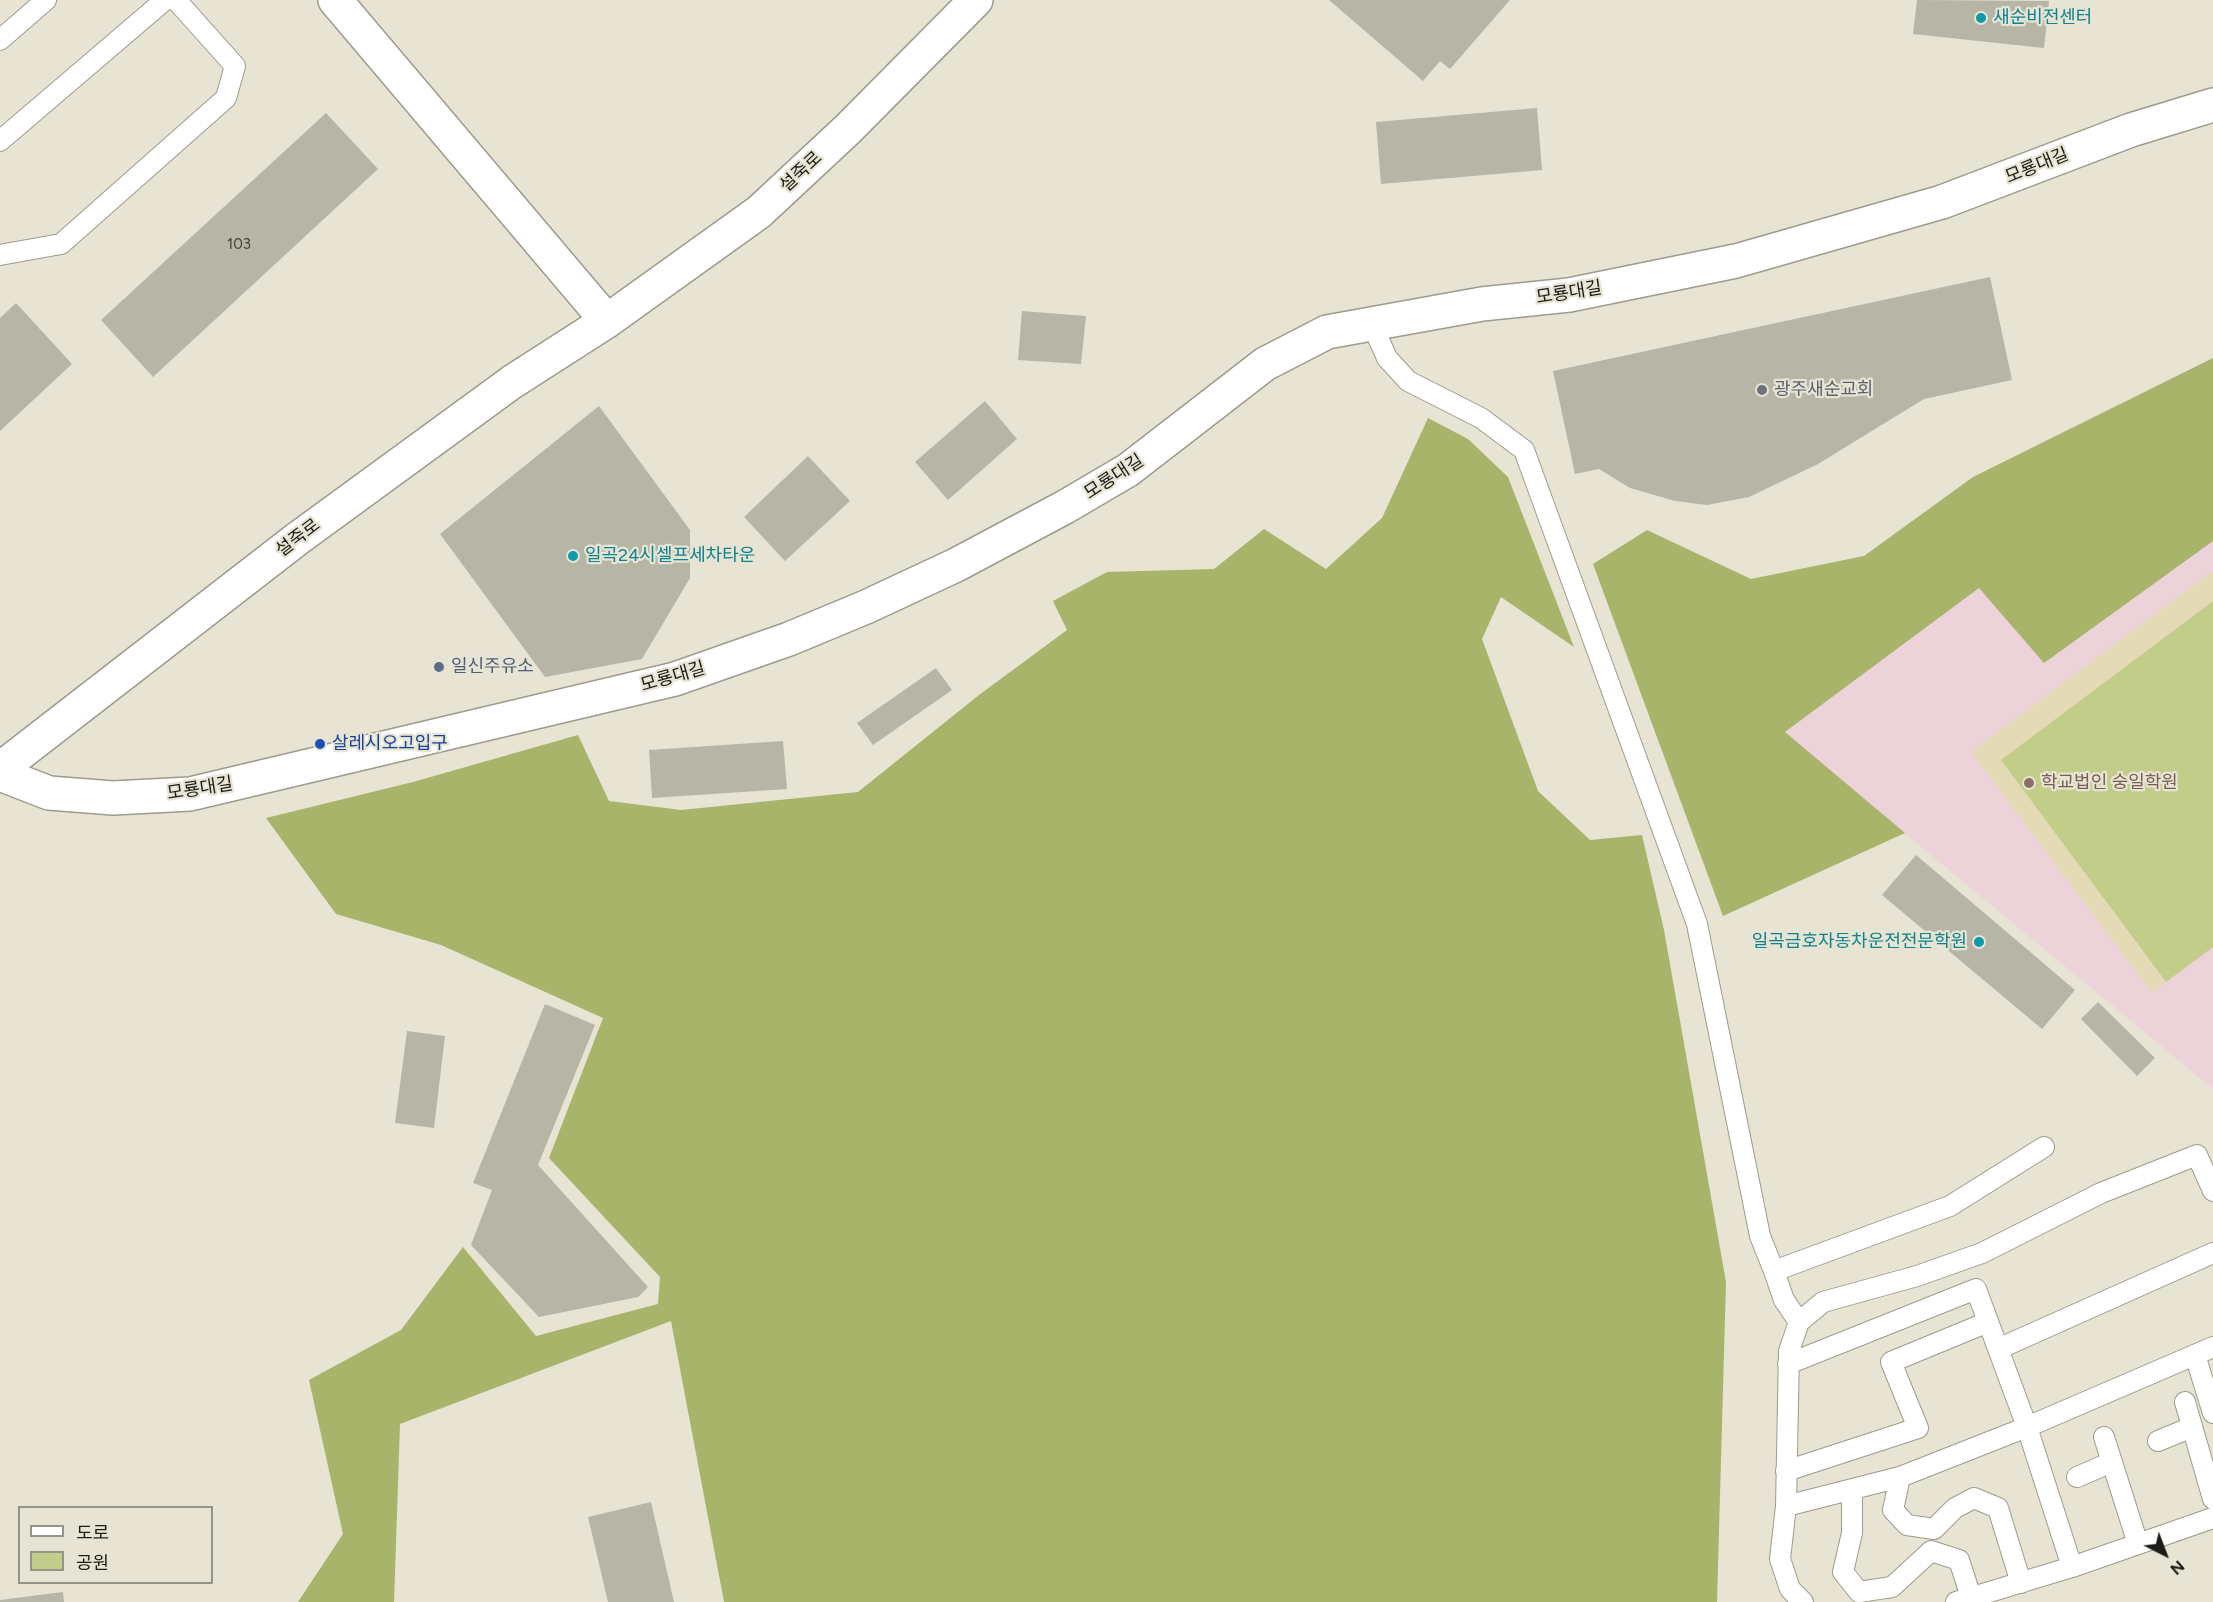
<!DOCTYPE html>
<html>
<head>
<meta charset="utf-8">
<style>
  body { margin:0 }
  #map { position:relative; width:2213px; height:1602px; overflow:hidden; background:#e7e4d4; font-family:Figtree,"Noto Sans KR",sans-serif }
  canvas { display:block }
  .legend { position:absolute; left:18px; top:1506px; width:195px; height:78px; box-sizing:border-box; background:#e7e4d4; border:2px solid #969488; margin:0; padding:8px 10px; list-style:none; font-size:18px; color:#1d1c16 }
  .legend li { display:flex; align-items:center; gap:12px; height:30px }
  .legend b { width:30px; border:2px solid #969488 }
  .north { position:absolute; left:2135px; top:1524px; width:60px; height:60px; -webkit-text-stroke:4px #e7e4d4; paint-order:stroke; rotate:138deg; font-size:16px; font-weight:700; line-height:24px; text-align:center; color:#1d1c16 }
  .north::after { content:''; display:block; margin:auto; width:21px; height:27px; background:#1d1c16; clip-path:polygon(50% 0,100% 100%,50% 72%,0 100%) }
</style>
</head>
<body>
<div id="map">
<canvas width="2213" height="1602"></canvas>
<ul class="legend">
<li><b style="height:8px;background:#fff"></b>도로</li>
<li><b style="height:16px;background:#c1cd89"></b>공원</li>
</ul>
<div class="north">N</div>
</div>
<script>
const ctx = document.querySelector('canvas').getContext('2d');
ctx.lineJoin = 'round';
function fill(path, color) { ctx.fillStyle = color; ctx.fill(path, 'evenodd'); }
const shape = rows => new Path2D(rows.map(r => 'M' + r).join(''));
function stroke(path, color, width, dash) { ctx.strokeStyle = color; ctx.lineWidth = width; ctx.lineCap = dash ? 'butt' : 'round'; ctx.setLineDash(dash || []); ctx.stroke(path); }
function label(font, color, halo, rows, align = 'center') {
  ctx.font = font + ' Figtree,"Noto Sans KR",sans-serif'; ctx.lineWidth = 4.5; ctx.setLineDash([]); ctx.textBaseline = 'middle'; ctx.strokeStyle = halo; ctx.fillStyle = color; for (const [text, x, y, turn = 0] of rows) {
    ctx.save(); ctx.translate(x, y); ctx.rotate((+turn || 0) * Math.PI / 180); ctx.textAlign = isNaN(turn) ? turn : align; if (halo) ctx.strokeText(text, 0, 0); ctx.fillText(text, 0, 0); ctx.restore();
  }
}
fill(shape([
  [2213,533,2213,1089,1784,733,1979,587]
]), '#ecd2d9');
fill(shape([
  [2213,601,2213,947,2166,982,2000,760]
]), '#c1cd89');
fill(shape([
  [2213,358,2213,541,2044,663,1979,588,1785,732,1905,833,1723,916,1593,564,1647,530,1751,579,1864,556,1973,477],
  [1428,418,1468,439,1508,477,1574,647,1501,597,1482,639,1538,791,1590,840,1642,835,1664,930,1726,1282,1717,1602,724,1602,671,1321,400,1424,394,1602,298,1602,343,1534,309,1380,401,1330,463,1247,536,1336,658,1304,660,1277,549,1158,603,1018,441,945,336,914,266,818,413,782,578,735,609,801,681,810,858,792,979,695,1067,630,1053,601,1107,572,1214,569,1264,529,1326,569,1382,518]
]), '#a7b46a');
fill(shape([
  [2213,571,2213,601,2001,760,2166,982,2152,993,1971,752]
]), '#e4dab5');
fill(shape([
  [1329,0,1510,0,1450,69,1440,61,1423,81],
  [1917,0,2049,1,2044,48,1913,34],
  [1537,108,1542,170,1381,184,1376,122],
  [326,113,378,169,153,377,101,320],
  [1990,277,2012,380,1924,399,1818,464,1749,497,1707,505,1675,501,1630,488,1599,469,1575,474,1553,371],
  [16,303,72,364,0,431,0,318],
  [1022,311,1086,316,1081,364,1018,360],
  [985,401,1017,439,948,500,915,462],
  [599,406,690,530,690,578,642,659,545,677,440,534],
  [808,456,850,501,785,561,744,517],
  [936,668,952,690,873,745,857,723],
  [783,741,787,789,652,798,649,750],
  [1916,855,2075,990,2042,1029,1882,895],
  [2098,1002,2155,1058,2137,1076,2081,1019],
  [545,1004,595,1025,538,1165,648,1287,638,1297,539,1317,471,1245,492,1190,473,1183],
  [407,1031,445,1036,434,1128,395,1123],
  [651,1502,674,1602,608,1602,588,1517],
  [63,1592,64,1602,0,1602,0,1600]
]), '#b7b5a5');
const lane = shape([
  [0,40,46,0],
  [0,141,165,0],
  [0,255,61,244,226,98,235,66,176,0],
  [1371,322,1387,358,1408,381,1481,418,1524,450,1697,924,1760,1236,1774,1271,1950,1206,2044,1147],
  [1774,1271,1784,1300,1799,1322],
  [1998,1349,2213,1253],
  [2195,1355,2213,1413],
  [1788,1364,1976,1289,2027,1427,2072,1567],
  [2185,1402,2213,1499],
  [2104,1437,2138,1544],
  [2158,1441,2192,1427],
  [1786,1471,1918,1428,1891,1362,1988,1322],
  [1900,1477,1893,1510,1907,1525,1934,1529,1955,1508,1974,1498,1998,1508,2021,1583],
  [2077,1477,2112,1462],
  [1852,1490,1852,1533,1843,1572,1859,1592,1892,1587,1931,1551,1959,1560,1971,1597],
  [1786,1506,1789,1351,1799,1322,1823,1302,1917,1276,1982,1253,2101,1193,2197,1155,2213,1191],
  [1803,1602,1790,1589,1780,1559,1786,1506,1900,1477,2027,1427,2213,1347],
  [1956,1602,2072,1567,2213,1518]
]);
const street = shape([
  [335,0,607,321],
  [0,774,49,793,113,798,190,794,675,679,789,639,866,607,956,565,1065,507,1128,470,1265,364,1327,332,1482,304,1569,295,1736,261,1942,202,2131,130,2213,105]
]);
const secondary = shape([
  [0,769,297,539,512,382,607,321,759,212,848,129,976,0]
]);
stroke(lane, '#9d9b8b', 22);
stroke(street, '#9d9b8b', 36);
stroke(secondary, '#9d9b8b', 36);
stroke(lane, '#fff', 20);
stroke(street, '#fff', 33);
stroke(secondary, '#fff', 33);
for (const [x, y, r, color] of [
  [1981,18,6,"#0f9aa8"],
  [1762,390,6,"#6b7280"],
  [573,556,6,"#0f9aa8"],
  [439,667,6,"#5c6f8a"],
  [320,744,6,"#1a4fb4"],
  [2029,783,6,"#8d6e63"],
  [1979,942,6,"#0f9aa8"]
]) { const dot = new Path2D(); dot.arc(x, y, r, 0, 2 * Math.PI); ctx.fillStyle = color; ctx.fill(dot); stroke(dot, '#e7e4d4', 2); }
label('15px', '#44423a', null, [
  ["103",239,245]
]);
label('18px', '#0d838f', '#e7e4d4', [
  ["새순비전센터",1993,18],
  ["일곡24시셀프세차타운",585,556],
  ["일곡금호자동차운전전문학원",1967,942,"right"]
], 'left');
label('18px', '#1d1c16', '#e7e4d4', [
  ["모룡대길",2037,166,-22],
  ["설죽로",801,172,-43],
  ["모룡대길",1569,293,-9],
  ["모룡대길",1114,477,-33],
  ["설죽로",298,538,-37],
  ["모룡대길",673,677,-16],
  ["모룡대길",200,789,-9]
]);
label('18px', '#5b616d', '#e7e4d4', [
  ["광주새순교회",1774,390]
], 'left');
label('18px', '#4e5e75', '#e7e4d4', [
  ["일신주유소",451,667]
], 'left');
label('18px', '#164399', '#e7e4d4', [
  ["살레시오고입구",332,744]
], 'left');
label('18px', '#785e54', '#e7e4d4', [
  ["학교법인 숭일학원",2041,783]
], 'left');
</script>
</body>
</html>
